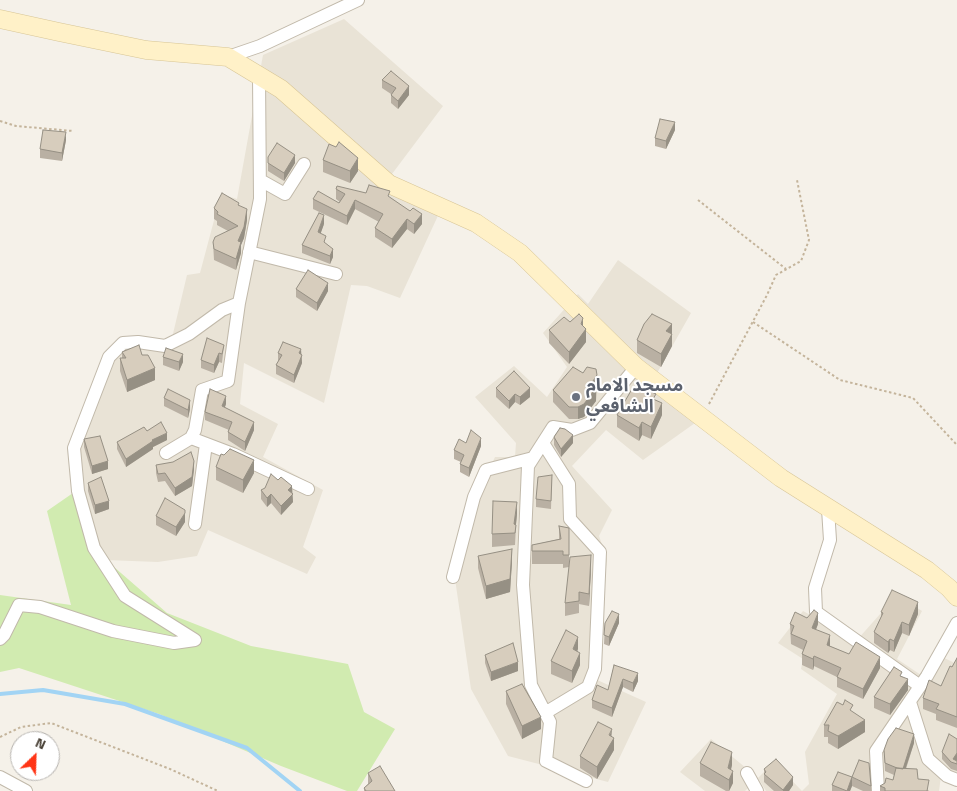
<!DOCTYPE html>
<html>
<head>
<meta charset="utf-8">
<style>
  body { margin:0 }
  #map { position:relative; width:957px; height:791px; overflow:hidden; background:#f5f1e9; font-family:"Titillium Web",sans-serif }
  canvas { display:block }
  .north { position:absolute; left:10px; top:731px; width:50px; height:50px; box-sizing:border-box; background:#fff; border:1px solid #b6b3af; border-radius:50%; rotate:24deg; font-size:14px; font-weight:700; line-height:20px; text-align:center; color:#494136 }
  .north::after { content:''; display:block; margin:auto; width:18px; height:22px; background:#ff3415; clip-path:polygon(50% 0,100% 100%,50% 72%,0 100%) }
</style>
</head>
<body>
<div id="map">
<canvas width="957" height="791"></canvas>
<div class="north">N</div>
</div>
<script>
const ctx = document.querySelector('canvas').getContext('2d');
ctx.lineJoin = 'round';
function fill(path, color) { ctx.fillStyle = color; ctx.fill(path, 'evenodd'); }
const shape = rows => new Path2D(rows.map(r => 'M' + r).join(''));
function stroke(path, color, width, dash) { ctx.strokeStyle = color; ctx.lineWidth = width; ctx.lineCap = dash ? 'butt' : 'round'; ctx.setLineDash(dash || []); ctx.stroke(path); }
function label(font, color, halo, rows, align = 'center') {
  ctx.font = font + ' "Titillium Web","Noto Sans Arabic",sans-serif'; ctx.lineWidth = 4; ctx.setLineDash([]); ctx.textBaseline = 'middle'; ctx.strokeStyle = halo; ctx.fillStyle = color; for (const [text, x, y, turn = 0] of rows) {
    ctx.save(); ctx.translate(x, y); ctx.rotate((+turn || 0) * Math.PI / 180); ctx.textAlign = isNaN(turn) ? turn : align; if (halo) ctx.strokeText(text, 0, 0); ctx.fillText(text, 0, 0); ctx.restore();
  }
}
fill(shape([
  [344,19,443,106,389,178,442,207,400,298,367,286,351,285,324,403,244,363,240,404,278,424,263,457,323,490,303,547,316,557,307,574,208,530,197,556,158,562,106,560,73,493,72,461,114,353,141,349,171,342,187,275,200,273,221,194,237,199,263,55],
  [618,260,691,313,652,382,695,423,643,460,606,430,572,466,612,510,599,536,607,559,595,679,646,702,608,782,508,756,471,689,454,572,464,523,495,457,515,457,516,443,475,397,514,366,547,397,567,367,543,333,578,294,588,304],
  [897,595,922,611,897,659,930,681,942,657,957,664,957,786,941,776,939,791,802,791,809,784,805,752,837,694,801,669,803,659,778,643,803,611,857,640],
  [711,739,758,778,774,762,802,791,766,791,758,778,745,791,705,791,680,772]
]), '#e9e3d6');
fill(shape([
  [73,493,106,560,167,613,251,646,348,664,364,712,395,729,357,791,347,791,281,766,159,714,19,668,0,672,0,595,71,605,47,511]
]), '#d1ebb0');
stroke(shape([
  [0,694,43,690,125,704,247,748,300,791]
]), '#a2d4f4', 4);
const street = shape([
  [228,57,260,46,358,0],
  [260,180,285,194,304,164],
  [249,252,336,274],
  [191,438,233,454,308,489],
  [543,443,569,484,570,519,600,552,595,669,588,687,545,713],
  [166,453,191,438,195,430,202,390,228,381,239,303],
  [828,509,830,540,815,588,816,612,920,686],
  [195,524,206,444],
  [453,577,474,497,486,470,533,458],
  [0,639,4,635,19,605,40,607,113,631,174,643,195,640,125,596,94,548,78,491,74,448,109,357,123,343,138,342,165,346,189,334,222,310,239,303,260,199,259,76],
  [910,702,928,759,947,776,957,780],
  [747,773,757,791],
  [0,777,26,791],
  [586,781,546,761,550,722,531,685,523,585,528,466,553,427,572,430,590,423,636,367],
  [878,791,876,751,927,676,957,623]
]);
const secondary = shape([
  [0,19,59,32,146,50,228,57,281,89,389,184,476,223,520,253,636,367,781,478,927,570,949,588,957,597]
]);
stroke(street, '#c1b9aa', 14);
stroke(secondary, '#d7c596', 19);
stroke(shape([
  [0,121,16,126,73,131],
  [698,200,786,269],
  [753,322,840,380,913,398,957,445],
  [709,404,767,295,776,275,801,261,809,240,797,180],
  [0,737,21,727,51,723,170,769,218,791]
]), '#c4b49b', 2, [2.5, 2.5]);
stroke(street, '#fff', 12);
stroke(secondary, '#fff1c8', 18);
fill(shape([
  [382,80,409,95,398,109,391,103,391,94,382,88],
  [675,130,666,149,655,146,655,138],
  [66,140,62,161,40,158,40,149],
  [336,147,358,171,350,183,323,172,323,160],
  [268,157,295,163,284,181,268,171],
  [336,189,366,193,390,198,422,224,414,234,407,229,392,248,375,237,375,228,379,222,355,209,347,225,313,209,313,199,339,203,340,202,336,199],
  [239,205,247,220,244,238,241,245,241,253,236,270,214,260,213,242,228,231,217,225,217,221,214,219,214,208],
  [324,224,320,234,333,257,330,264,302,253,302,245],
  [296,289,328,291,317,311,296,297],
  [570,322,583,326,586,342,569,364,549,343,549,330],
  [672,324,672,346,661,367,637,353,637,340],
  [224,345,222,363,219,362,214,373,201,368,201,360],
  [122,352,142,355,155,380,127,392,120,371,120,358,122,358],
  [278,353,301,354,302,363,294,383,276,374,276,365,278,362],
  [163,357,183,362,179,371,163,365],
  [496,388,530,397,520,405,515,402,509,409,496,397],
  [597,388,596,389,596,401,584,417,578,419,569,419,553,402,553,390],
  [164,398,190,409,188,418,164,406],
  [656,400,662,415,651,439,642,435,639,441,617,427,617,415],
  [226,404,225,407,254,430,245,451,228,440,228,432,229,430,205,420,205,412],
  [147,431,167,440,153,447,153,449,126,467,117,449,117,442],
  [554,437,573,443,561,457,554,445],
  [84,439,108,469,92,474,84,447],
  [466,443,481,446,469,477,460,472,460,464,461,462,454,459,454,450],
  [224,455,254,473,243,493,216,480,216,467],
  [156,465,194,469,192,486,175,496,165,481,158,482,156,473],
  [552,475,551,509,536,507,536,499],
  [88,483,109,509,95,514,88,491],
  [261,490,292,493,293,502,281,515,271,503,267,507,261,499],
  [517,514,516,525,515,545,492,547,492,534],
  [156,516,185,522,176,536,156,525],
  [559,526,569,528,569,567,563,568,563,564,532,564,532,545,559,539],
  [478,556,512,561,510,592,486,599,478,568],
  [591,568,589,606,579,604,579,613,565,616,565,603],
  [881,612,918,614,909,636,902,633,894,652,890,650,888,653,874,643,874,632,881,617],
  [605,623,619,623,609,646,604,644],
  [790,624,818,624,816,630,830,646,880,668,863,699,837,687,837,677,814,666,813,670,802,665,802,654,803,650,791,644],
  [578,649,577,652,580,665,572,683,551,674,551,661],
  [485,655,518,671,491,681,485,663],
  [957,658,957,728,936,720,936,714,923,709,923,698,941,686],
  [614,665,638,681,633,692,623,687,612,717,592,708,592,700,608,690],
  [902,676,908,690,890,715,874,708,874,697],
  [506,691,541,729,522,739,506,704],
  [853,712,865,732,838,749,828,743,828,737,824,737,824,725],
  [957,739,957,771,951,769,942,759,942,752],
  [914,743,906,769,929,791,880,791,880,786,893,780,894,775,885,771,884,750],
  [614,750,597,779,580,768,580,756],
  [700,763,732,765,731,770,733,783,729,791,726,791,700,776],
  [764,769,793,785,789,791,774,791,764,782],
  [368,773,395,791,364,791,364,788,368,784],
  [852,777,871,786,871,791,863,791,852,786,850,791,832,791,832,785]
]), '#b9b0a3');
fill(shape([
  [409,86,409,95,398,109,398,101],
  [675,122,675,130,666,149,666,141],
  [66,132,66,140,62,161,62,153],
  [295,155,295,163,284,181,284,173],
  [358,158,358,171,350,183,350,171],
  [355,200,355,209,347,225,347,216],
  [247,209,247,220,244,238,241,245,241,253,236,270,238,241],
  [422,214,422,224,414,234,414,224],
  [324,215,324,224,318,241,318,232],
  [407,219,407,229,392,248,392,239],
  [333,249,333,257,330,264,330,256],
  [328,283,328,291,317,311,317,303],
  [583,318,583,330,586,329,586,342,569,364,569,352,581,324],
  [672,324,672,346,661,367,661,354,666,331],
  [301,349,302,363,294,383,294,375,299,353],
  [219,353,219,362,214,373,214,365],
  [183,354,183,362,179,371,179,362],
  [155,368,155,380,127,392,127,380],
  [597,375,596,401,584,417,578,419,578,407],
  [530,388,530,397,520,405,520,397],
  [515,394,515,402,509,409,509,401],
  [226,396,226,404,222,414,222,406],
  [190,400,190,409,188,418,188,410],
  [662,403,662,415,651,439,651,427],
  [254,422,254,430,245,451,245,442],
  [642,422,642,435,639,441,639,428],
  [167,433,167,440,153,447,153,449,126,467,126,459,152,440],
  [573,435,573,443,561,457,561,449],
  [481,438,481,446,469,477,469,468],
  [254,460,254,473,243,493,243,480],
  [108,461,108,469,92,474,92,466],
  [194,461,194,469,192,486,175,496,175,488],
  [292,486,293,502,281,515,281,506,288,490],
  [271,494,271,503,267,507,267,498],
  [109,501,109,509,95,514,95,505],
  [517,502,517,514,515,533,514,524],
  [185,513,185,522,176,536,176,527],
  [512,549,512,561,510,592,486,599,486,586],
  [591,555,591,568,589,606,589,594],
  [918,602,918,614,909,636,909,625],
  [818,613,818,624,812,639,812,628],
  [619,614,619,623,609,646,609,637],
  [902,622,902,633,894,652,894,641],
  [830,635,830,646,827,655,827,645],
  [578,637,578,649,573,661,573,649],
  [890,639,890,650,888,653,888,642],
  [580,653,580,665,572,683,572,671],
  [814,656,814,666,813,670,813,659],
  [880,657,880,668,863,699,863,689],
  [518,662,518,671,491,681,491,672],
  [638,673,638,681,633,692,633,683],
  [623,679,623,687,612,717,612,708],
  [908,679,908,690,890,715,890,704],
  [541,717,541,729,522,739,522,726],
  [865,720,865,732,838,749,838,736],
  [612,729,611,742,614,738,614,750,597,779,597,767],
  [914,734,914,743,902,779,902,771],
  [732,752,732,765,728,780,728,768],
  [957,753,957,760,955,763,953,759],
  [733,771,733,783,729,791,729,780],
  [793,777,793,785,789,791,783,791,783,790],
  [852,777,852,786,850,791,847,791]
]), '#969084');
const building = shape([
  [391,71,409,86,398,101,391,95,396,88,382,80,391,71],
  [660,119,675,122,666,141,655,138,660,119],
  [43,130,66,132,62,153,40,149,43,130],
  [339,142,358,158,350,171,323,160,329,144,336,147,339,142],
  [277,143,295,155,284,173,268,163,268,157,277,143],
  [369,185,390,191,388,196,410,211,413,208,422,214,414,224,407,219,392,239,375,228,383,214,355,200,347,216,313,199,318,191,339,203,345,194,336,189,337,186,366,193,369,185],
  [222,193,239,203,238,205,247,209,244,227,238,241,241,242,236,259,214,249,213,242,215,237,238,226,217,214,218,212,214,208,222,193],
  [319,213,324,215,318,232,326,236,324,242,333,249,330,256,302,245,319,213],
  [308,270,328,283,317,303,296,289,308,270],
  [579,314,583,318,581,324,586,329,569,352,549,330,564,317,570,322,579,314],
  [652,314,672,324,666,331,672,334,661,354,637,340,644,324,652,314],
  [207,338,224,345,222,354,219,353,214,365,201,360,207,338],
  [283,342,301,349,299,353,302,355,294,375,276,365,282,355,278,353,283,342],
  [139,345,142,355,148,355,155,368,127,380,120,358,126,358,122,352,139,345],
  [166,348,183,354,179,362,163,357,166,348],
  [573,367,583,373,587,367,596,369,597,375,593,381,596,388,584,404,578,407,569,407,553,390,573,367],
  [514,371,530,388,520,397,515,394,509,401,496,388,514,371],
  [643,388,656,394,653,399,662,403,651,427,642,422,639,428,617,415,632,389,641,392,643,388],
  [168,389,190,400,188,410,164,398,168,389],
  [210,389,226,396,222,406,254,422,245,442,228,432,232,422,205,412,210,389],
  [161,422,167,433,152,440,153,441,126,459,117,442,144,427,147,431,161,422],
  [560,428,565,429,573,435,561,449,554,437,560,428],
  [471,430,481,438,469,468,460,464,464,455,454,450,459,439,466,443,471,430],
  [100,436,108,461,92,466,84,439,100,436],
  [230,449,254,460,243,480,216,467,221,454,224,455,230,449],
  [191,452,194,461,192,477,175,488,165,473,158,474,156,465,173,462,191,452],
  [271,474,278,480,281,477,292,486,288,490,293,494,281,506,271,494,267,498,261,490,265,488,271,474],
  [552,475,551,501,536,499,538,477,552,475],
  [101,477,109,501,95,505,88,483,101,477],
  [165,498,185,510,185,513,176,527,156,516,165,498],
  [493,501,517,502,514,524,516,525,515,533,492,534,493,501],
  [559,526,569,528,569,555,563,555,563,551,532,551,532,545,561,539,559,526],
  [512,549,510,579,486,586,478,556,512,549],
  [591,555,589,594,579,592,579,601,565,603,570,557,591,555],
  [892,590,918,602,909,625,902,622,894,641,890,639,888,642,874,632,883,613,881,612,892,590],
  [814,610,818,613,812,628,830,635,827,645,849,654,856,642,880,657,863,689,837,677,841,668,814,656,813,659,802,654,807,641,791,634,794,626,790,624,795,612,807,618,814,610],
  [612,611,619,614,609,637,604,635,605,623,612,611],
  [566,630,578,637,573,649,580,653,572,671,551,661,566,630],
  [513,643,518,662,491,672,485,655,513,643],
  [957,658,957,717,936,709,939,704,923,698,929,680,941,686,950,666,952,667,957,658],
  [614,665,638,673,633,683,623,679,612,708,592,700,597,685,608,690,614,665],
  [894,667,902,672,900,676,908,679,890,704,874,697,894,667],
  [522,684,541,717,522,726,506,691,522,684],
  [845,700,853,705,850,710,865,720,838,736,828,731,829,725,824,725,837,702,843,705,845,700],
  [598,722,612,729,609,735,614,738,597,767,580,756,598,722],
  [896,728,914,734,903,769,897,768,885,763,884,750,888,739,896,728],
  [949,734,957,739,957,753,953,759,957,761,957,764,951,762,942,752,949,734],
  [711,742,732,752,728,768,733,771,729,780,700,763,711,742],
  [776,759,793,777,783,790,764,774,766,772,764,769,776,759],
  [859,760,869,763,871,786,852,777,859,760],
  [380,766,395,791,366,791,364,788,372,781,368,773,380,766],
  [896,768,917,769,918,779,929,780,927,791,885,791,885,788,880,786,885,783,886,778,893,780,896,768],
  [838,772,852,777,847,791,832,785,838,772]
]);
fill(building, '#d7cdbd');
stroke(building, '#969084', 1);
for (const [x, y, r, color] of [
  [576,397,5,"#6b7280"]
]) { const dot = new Path2D(); dot.arc(x, y, r, 0, 2 * Math.PI); ctx.fillStyle = color; ctx.fill(dot); stroke(dot, '#fff', 2); }
label('bold 18px', '#5b616d', '#fff', [
  ["مسجد الامام",586,387],
  ["الشافعي",586,408]
], 'left');
</script>
</body>
</html>
